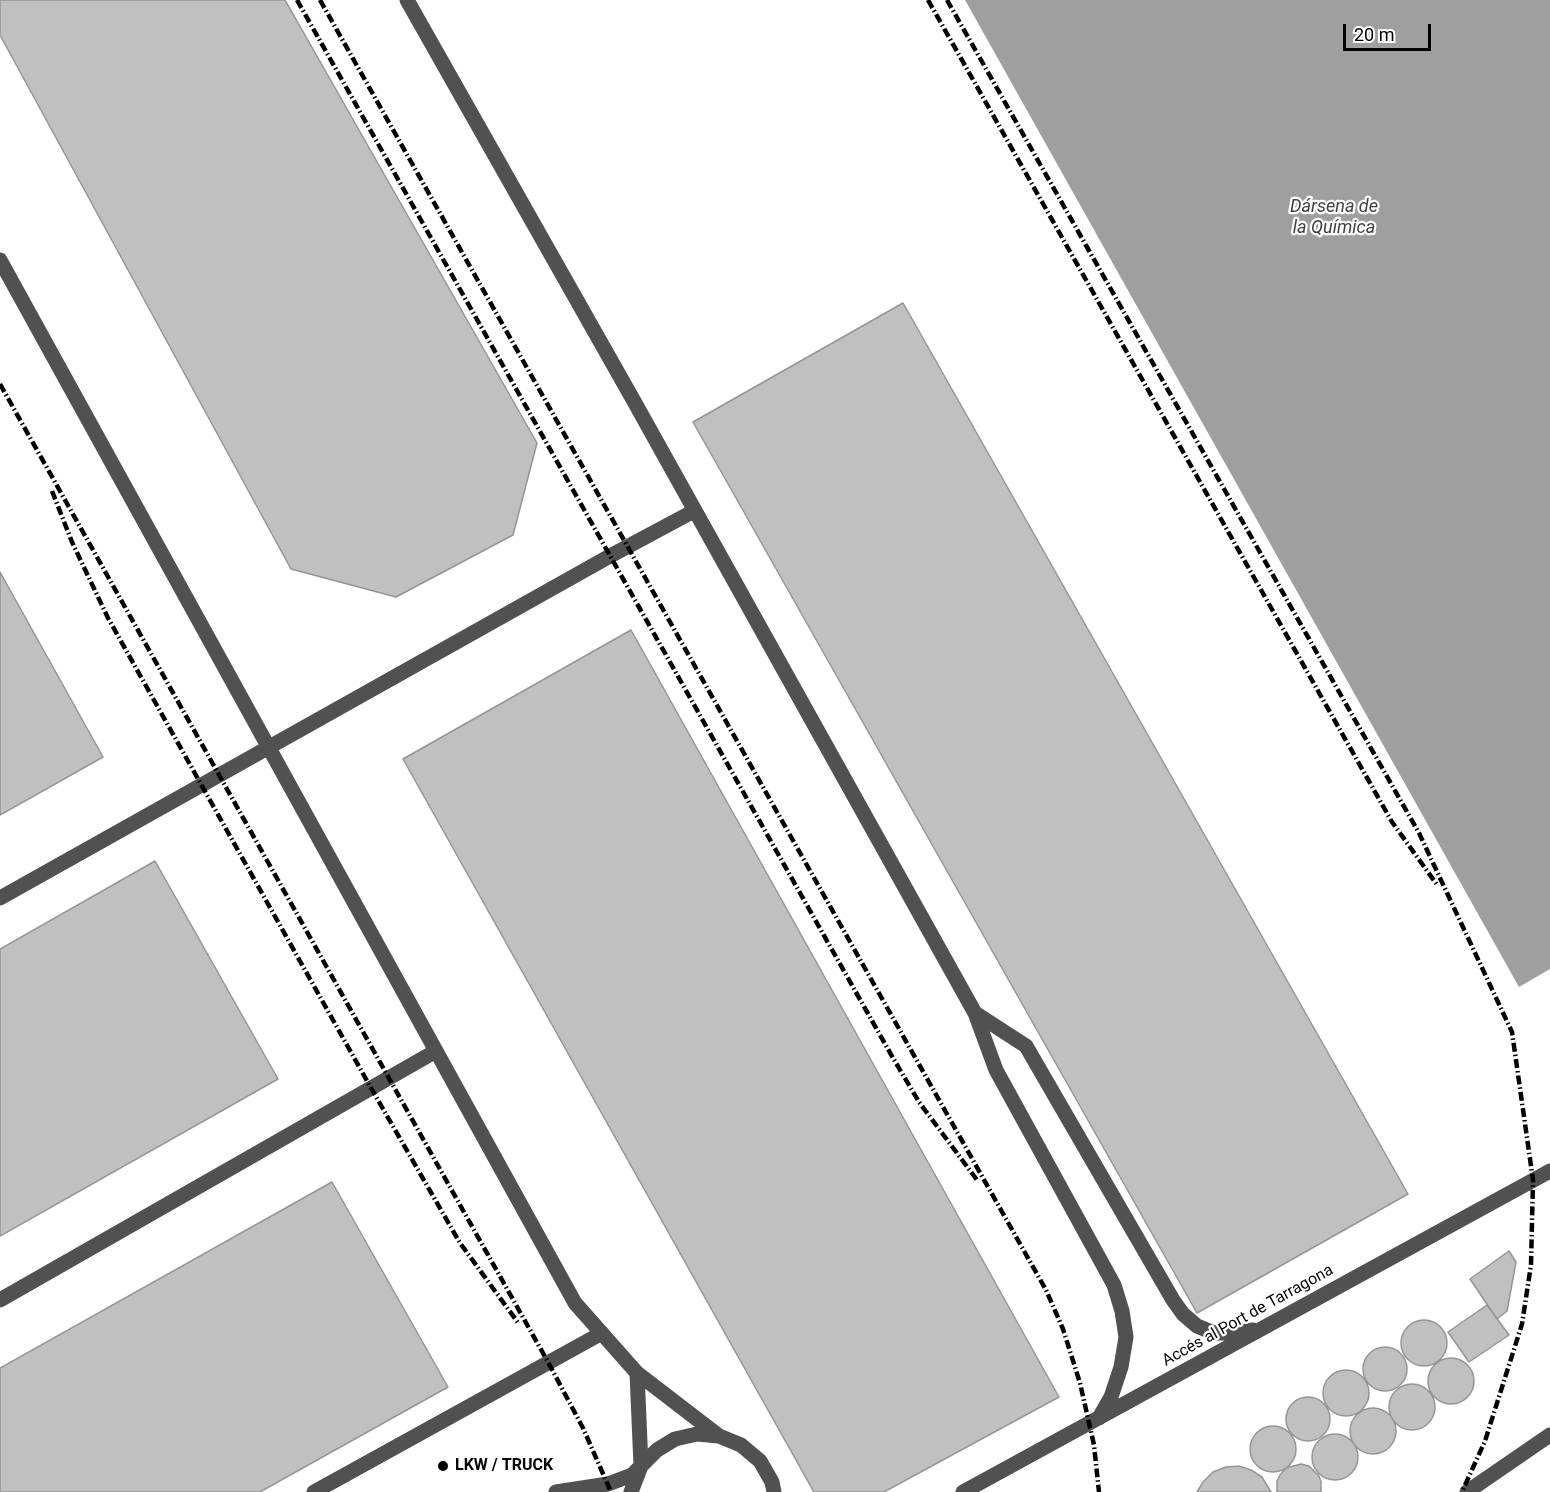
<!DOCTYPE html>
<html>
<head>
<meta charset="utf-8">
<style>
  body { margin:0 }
  #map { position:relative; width:1550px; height:1492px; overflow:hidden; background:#fff; font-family:Roboto,sans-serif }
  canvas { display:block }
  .scale { position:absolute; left:1343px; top:24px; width:88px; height:27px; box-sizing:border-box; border:3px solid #000; border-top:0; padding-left:8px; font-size:18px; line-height:21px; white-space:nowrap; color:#000; -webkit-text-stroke:4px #fff; paint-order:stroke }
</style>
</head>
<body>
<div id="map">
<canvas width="1550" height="1492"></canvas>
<div class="scale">20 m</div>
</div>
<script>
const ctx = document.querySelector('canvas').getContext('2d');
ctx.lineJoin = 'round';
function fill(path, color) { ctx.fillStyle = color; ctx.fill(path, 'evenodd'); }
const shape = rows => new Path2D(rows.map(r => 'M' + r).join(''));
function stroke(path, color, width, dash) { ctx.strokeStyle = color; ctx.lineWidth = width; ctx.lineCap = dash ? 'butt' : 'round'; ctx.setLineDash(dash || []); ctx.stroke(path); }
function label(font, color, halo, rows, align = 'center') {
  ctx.font = font + ' Roboto,sans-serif'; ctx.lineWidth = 4.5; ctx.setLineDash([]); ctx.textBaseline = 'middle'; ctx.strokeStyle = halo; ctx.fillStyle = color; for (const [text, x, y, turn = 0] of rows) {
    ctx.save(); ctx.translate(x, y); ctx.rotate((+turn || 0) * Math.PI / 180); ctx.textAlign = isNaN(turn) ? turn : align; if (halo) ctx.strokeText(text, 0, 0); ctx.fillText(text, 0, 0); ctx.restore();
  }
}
fill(shape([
  [965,0,1550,0,1550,969,1519,987]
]), '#9f9f9f');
const building = shape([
  [0,0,285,0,537,443,513,535,396,597,291,569,0,35,0,0],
  [903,303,1408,1194,1197,1313,693,422,903,303],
  [0,572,103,757,0,815,0,572],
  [631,630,1059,1397,884,1492,814,1492,403,759,631,630],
  [155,861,278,1079,0,1236,0,949,155,861],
  [332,1182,448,1387,260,1492,0,1492,0,1368,332,1182],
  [1509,1251,1516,1262,1507,1311,1497,1319,1470,1279,1509,1251],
  [1487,1305,1509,1335,1469,1362,1448,1332,1487,1305],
  '1401 1343a23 23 0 1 1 46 0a23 23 0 1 1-46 0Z',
  '1363 1369a22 22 0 1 1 44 0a22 22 0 1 1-44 0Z',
  '1428 1381a23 23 0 1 1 46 0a23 23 0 1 1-46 0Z',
  '1323 1393a23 23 0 1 1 46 0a23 23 0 1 1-46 0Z',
  '1389 1407a23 23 0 1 1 46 0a23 23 0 1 1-46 0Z',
  '1286 1419a22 22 0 1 1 44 0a22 22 0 1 1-44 0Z',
  '1350 1431a23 23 0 1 1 46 0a23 23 0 1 1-46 0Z',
  '1250 1449a23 23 0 1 1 46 0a23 23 0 1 1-46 0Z',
  '1312 1457a23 23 0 1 1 46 0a23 23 0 1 1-46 0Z',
  [1301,1464,1309,1466,1319,1476,1321,1482,1321,1492,1277,1492,1277,1481,1280,1475,1286,1468,1301,1464],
  [1239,1466,1251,1470,1262,1477,1271,1492,1197,1492,1203,1482,1213,1472,1226,1467,1239,1466]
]);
fill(building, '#c0c0c0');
stroke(building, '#959595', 1.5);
stroke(shape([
  [407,0,635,403,975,1013,996,1070,1114,1285,1122,1311,1126,1337,1121,1367,1111,1397,1099,1418],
  [0,260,575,1303,637,1373],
  [0,898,610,556,694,511],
  [975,1013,1026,1046,1173,1300,1183,1314,1197,1326,1214,1333,1236,1333,1253,1330],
  [0,1300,436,1051],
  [314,1492,602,1333],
  [556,1492,608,1484,632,1475,641,1466,637,1373,719,1436],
  [631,1492,641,1466,657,1450,675,1439,697,1434,719,1436,741,1445,760,1461,772,1482,774,1492],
  [963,1492,1550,1171],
  [1467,1492,1550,1435]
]), '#515151', 15);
stroke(shape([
  [297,0,893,1058,919,1102,977,1180],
  [320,0,1046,1290,1063,1329,1080,1383,1094,1445,1099,1492],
  [928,0,1392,822,1438,886],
  [947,0,1419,833,1512,1032,1533,1180,1531,1265,1522,1324,1485,1441,1462,1492],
  [0,384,548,1362,583,1428,611,1492],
  [52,491,72,542,108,618,371,1088,460,1243,519,1324]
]), '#000', 4.5, [9, 3, 1.5, 3]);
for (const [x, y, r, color] of [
  [443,1466,6,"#000"]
]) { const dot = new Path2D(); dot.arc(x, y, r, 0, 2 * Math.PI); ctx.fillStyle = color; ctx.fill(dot); stroke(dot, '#fff', 2); }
label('16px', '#000', '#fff', [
  ["Accés al Port de Tarragona",1248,1316,-29]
]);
label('bold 16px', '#000', '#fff', [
  ["LKW / TRUCK",455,1466]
], 'left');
label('italic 18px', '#404040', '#fff', [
  ["Dársena de",1334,207],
  ["la Química",1334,228]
]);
</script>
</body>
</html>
